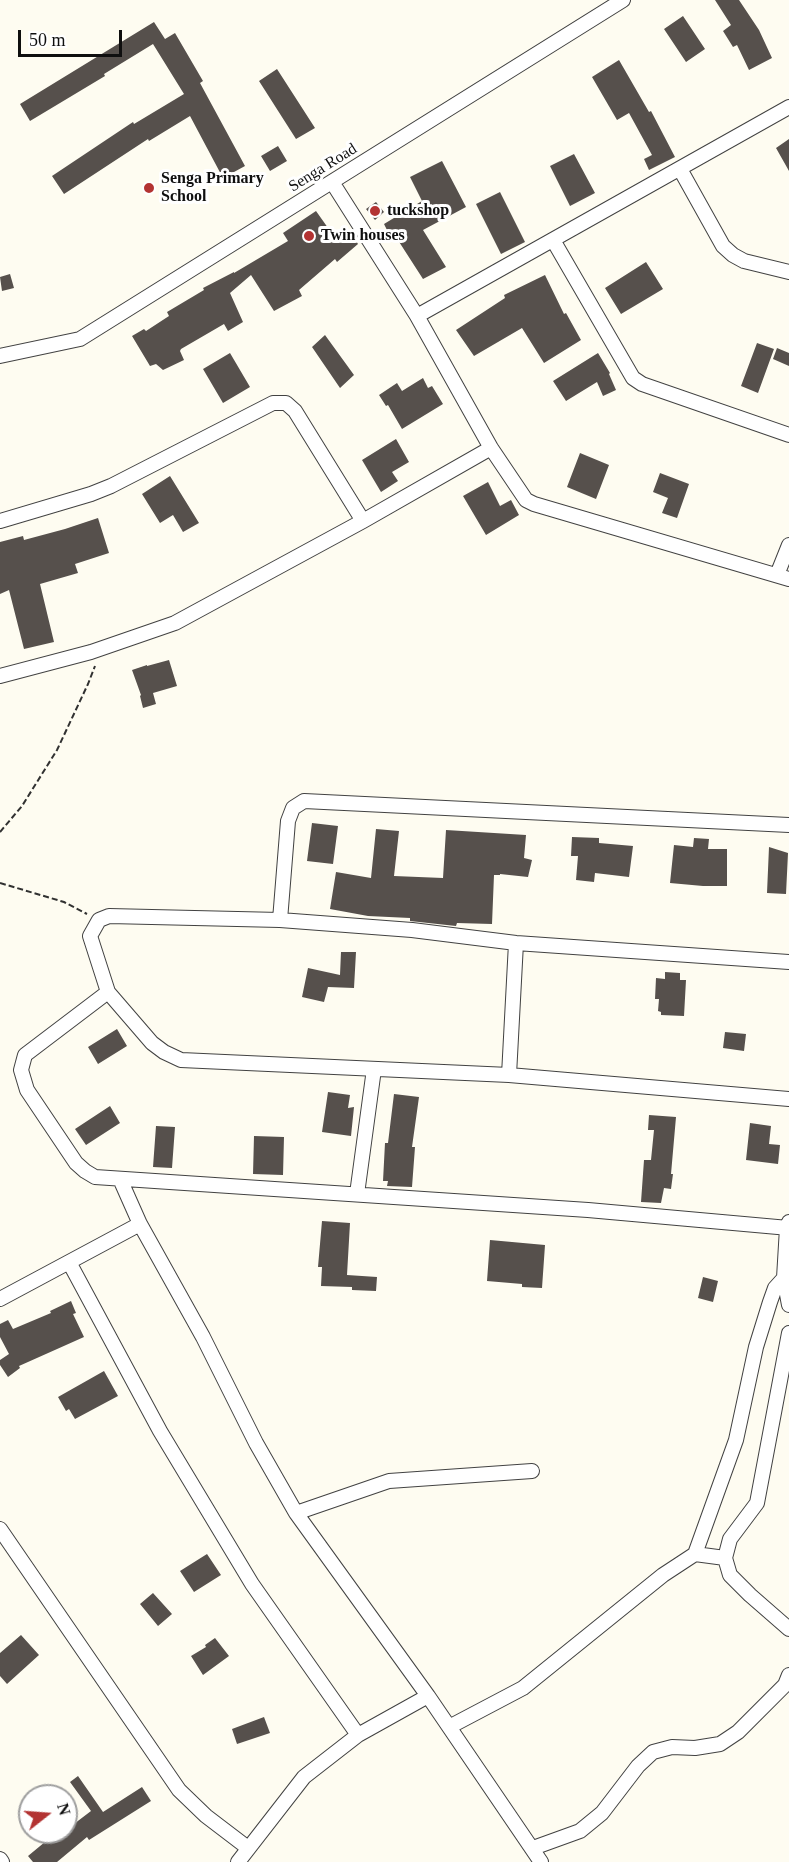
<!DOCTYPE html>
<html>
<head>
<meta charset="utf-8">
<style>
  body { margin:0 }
  #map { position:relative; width:789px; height:1862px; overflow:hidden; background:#fefcf1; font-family:Georgia,serif }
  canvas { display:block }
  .north { position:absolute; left:18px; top:1784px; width:60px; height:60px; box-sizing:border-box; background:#fff; border:2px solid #9f9f9f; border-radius:50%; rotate:73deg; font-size:16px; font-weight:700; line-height:24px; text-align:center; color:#0f0f0f }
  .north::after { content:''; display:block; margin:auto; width:21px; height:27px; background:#b33332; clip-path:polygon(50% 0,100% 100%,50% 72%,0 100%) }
  .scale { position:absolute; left:18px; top:30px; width:104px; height:27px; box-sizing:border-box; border:3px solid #0f0f0f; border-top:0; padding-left:8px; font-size:18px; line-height:21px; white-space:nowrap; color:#0f0f0f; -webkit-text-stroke:4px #fff; paint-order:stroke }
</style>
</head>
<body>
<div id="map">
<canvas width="789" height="1862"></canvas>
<div class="north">N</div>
<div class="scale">50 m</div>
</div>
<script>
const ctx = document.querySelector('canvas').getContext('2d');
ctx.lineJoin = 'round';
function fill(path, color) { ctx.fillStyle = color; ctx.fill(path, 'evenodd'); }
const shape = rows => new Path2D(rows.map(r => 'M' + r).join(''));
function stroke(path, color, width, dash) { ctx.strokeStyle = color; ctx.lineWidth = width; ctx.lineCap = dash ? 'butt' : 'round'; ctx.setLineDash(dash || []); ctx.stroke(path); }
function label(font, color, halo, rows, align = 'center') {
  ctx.font = font + ' Georgia,serif'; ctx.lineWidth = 6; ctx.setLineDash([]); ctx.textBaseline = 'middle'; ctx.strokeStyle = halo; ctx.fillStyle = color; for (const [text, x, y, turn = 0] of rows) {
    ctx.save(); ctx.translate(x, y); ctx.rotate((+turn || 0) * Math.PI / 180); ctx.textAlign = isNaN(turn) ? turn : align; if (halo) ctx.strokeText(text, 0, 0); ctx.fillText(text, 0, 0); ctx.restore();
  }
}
fill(shape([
  [715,0,739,0,759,30,772,58,749,70,737,45,733,47,723,31,731,25],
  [683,16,705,49,686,62,664,29],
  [154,22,165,39,175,33,203,81,200,83,245,166,223,178,190,116,149,141,148,139,64,194,52,176,133,122,134,124,184,94,153,44,104,74,105,76,30,121,20,104],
  [619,60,649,112,651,111,675,157,649,170,644,159,652,155,629,113,617,120,592,77],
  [277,69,315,128,296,139,259,81],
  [789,139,789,171,776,148],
  [278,146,287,161,270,171,261,156],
  [574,154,595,193,570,206,550,166],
  [442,161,466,207,423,230,446,267,423,279,394,234,390,236,384,224,422,201,410,177],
  [500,192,525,242,501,254,476,204],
  [376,202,384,212,375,220,366,209],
  [316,211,338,242,351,233,358,244,337,262,335,259,299,290,302,296,274,311,251,275,230,293,243,322,228,331,224,324,181,349,180,351,184,360,163,370,156,364,150,366,132,336,144,329,146,331,169,316,167,312,204,290,203,288,234,272,234,273,288,241,283,233],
  [646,262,663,289,621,314,605,288],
  [10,274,14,288,2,291,0,277],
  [545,275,564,314,566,313,581,340,544,363,522,328,474,356,456,330,505,298,504,295],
  [325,335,354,375,340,388,312,347],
  [757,343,774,349,758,393,741,386],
  [777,348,789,353,789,366,773,359],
  [230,353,250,387,223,403,203,369],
  [598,353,610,373,609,374,616,390,603,396,597,382,566,401,553,381],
  [423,378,428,388,432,386,443,404,402,429,388,405,386,406,379,395,397,383,402,391],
  [396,439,409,462,392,472,398,481,381,492,362,460],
  [580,453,609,465,596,499,567,487],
  [660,473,689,484,677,518,662,513,668,498,653,492],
  [170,476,199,523,183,532,173,515,160,523,142,494],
  [488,482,500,506,511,500,519,515,486,535,463,496],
  [98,518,109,553,75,564,78,573,40,584,54,642,24,649,9,590,0,594,0,542,23,536,24,540,65,529],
  [169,660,177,686,153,693,156,704,143,708,140,696,141,695,132,670,147,665,147,666],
  [312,823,338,826,333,864,307,861],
  [376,829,399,831,394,876,443,878,446,830,526,835,524,858,532,860,528,877,500,874,500,875,494,875,492,924,457,923,456,926,410,921,410,918,368,916,330,909,336,872,371,878],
  [572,837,599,838,599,843,633,846,629,877,595,873,594,882,576,880,578,856,571,856],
  [694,838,709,839,708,849,727,849,727,886,703,886,670,883,674,845,693,847],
  [769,847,788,853,786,894,767,893],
  [341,952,356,952,354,988,328,987,324,1002,302,997,308,968,340,975],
  [665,972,680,973,680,980,686,980,684,1016,661,1015,661,1012,658,1011,659,999,655,999,656,978,665,979],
  [117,1029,127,1046,98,1064,88,1047],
  [725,1032,746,1034,744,1051,723,1048],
  [328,1092,350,1095,348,1108,354,1107,351,1136,322,1132],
  [394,1094,419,1097,412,1147,415,1147,412,1187,387,1186,388,1181,383,1181,385,1143,388,1143],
  [110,1106,120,1123,86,1145,75,1129],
  [649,1115,676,1117,671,1174,673,1174,671,1189,664,1188,661,1203,641,1202,644,1160,651,1160,654,1130,648,1130],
  [750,1123,771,1126,769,1144,780,1145,778,1164,746,1160],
  [156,1126,175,1127,172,1168,153,1167],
  [254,1136,284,1137,283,1175,253,1174],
  [322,1221,350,1223,347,1275,377,1277,376,1291,352,1290,352,1287,321,1286,322,1267,318,1267],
  [490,1240,545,1245,542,1288,522,1287,522,1284,487,1281],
  [703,1277,718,1281,713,1302,698,1298],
  [71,1301,76,1313,73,1314,84,1337,19,1366,20,1368,8,1377,0,1365,0,1360,9,1354,0,1337,0,1324,8,1320,13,1329,51,1313,50,1311],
  [104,1371,118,1396,75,1419,69,1409,66,1411,58,1397],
  [207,1554,221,1575,194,1592,180,1571],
  [153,1593,172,1614,158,1626,140,1604],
  [21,1635,39,1655,7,1684,0,1676,0,1653],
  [215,1638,229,1656,203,1675,191,1656,206,1647,205,1645],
  [264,1717,270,1733,237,1744,232,1729],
  [78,1776,103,1812,142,1787,151,1801,89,1840,87,1837,57,1862,33,1862,28,1856,57,1832,66,1832,66,1830,91,1811,70,1782]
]), '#56504c');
const street = shape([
  [680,169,723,246,733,255,744,261,789,272],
  [332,182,417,316,491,448,526,500,534,504,789,579],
  [553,240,633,378,642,384,789,435],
  [417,316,789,107],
  [0,356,80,339,623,0],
  [0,521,91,494,111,486,273,403,286,403,295,411,363,521],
  [777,575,789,545],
  [0,676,91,652,175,623,363,521,491,448],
  [280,920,288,821,293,808,304,801,789,825],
  [789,962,516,943,412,930,280,920,109,916,99,920,90,936,108,992,152,1043,164,1052,181,1060,509,1075,789,1099],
  [108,992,25,1055,21,1070,27,1090,76,1163,85,1171,95,1177,588,1210,789,1228],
  [509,1075,516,943],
  [120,1179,140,1224,203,1337,256,1443,296,1513,428,1696,541,1862],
  [357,1194,374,1069],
  [789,1222,787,1228,784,1278,789,1305],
  [69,1262,160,1431,252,1584,358,1735],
  [0,1299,140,1224],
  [789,1333,757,1503,730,1539,725,1558,730,1575,750,1595,789,1629],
  [296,1513,389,1481,532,1471],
  [0,1529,179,1790,206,1816,248,1848],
  [695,1554,725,1558],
  [449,1727,523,1688,663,1575,695,1554,736,1440,756,1347,770,1302,775,1288,784,1278],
  [533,1848,580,1831,602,1813,638,1766,653,1752,672,1747,695,1748,720,1744,738,1732,785,1685,789,1675],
  [0,1859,2,1862],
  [238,1862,304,1777,358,1735,428,1696]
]);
stroke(street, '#424242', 16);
stroke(shape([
  [0,832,22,806,57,750,88,684,95,666],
  [0,883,64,902,87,914]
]), '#313131', 2, [6, 3]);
stroke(street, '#fff', 14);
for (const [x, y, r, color] of [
  [149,188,6,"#b33332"],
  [375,211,6,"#b33332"],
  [309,236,6,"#b33332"]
]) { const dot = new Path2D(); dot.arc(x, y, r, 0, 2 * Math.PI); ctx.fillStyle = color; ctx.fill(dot); stroke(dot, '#fff', 2); }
label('16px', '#0f0f0f', '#fff', [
  ["Senga Road",323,168,-32]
]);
label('bold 16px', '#0f0f0f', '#fff', [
  ["Senga Primary",161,179],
  ["School",161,197],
  ["tuckshop",387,211],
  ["Twin houses",321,236]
], 'left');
</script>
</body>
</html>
